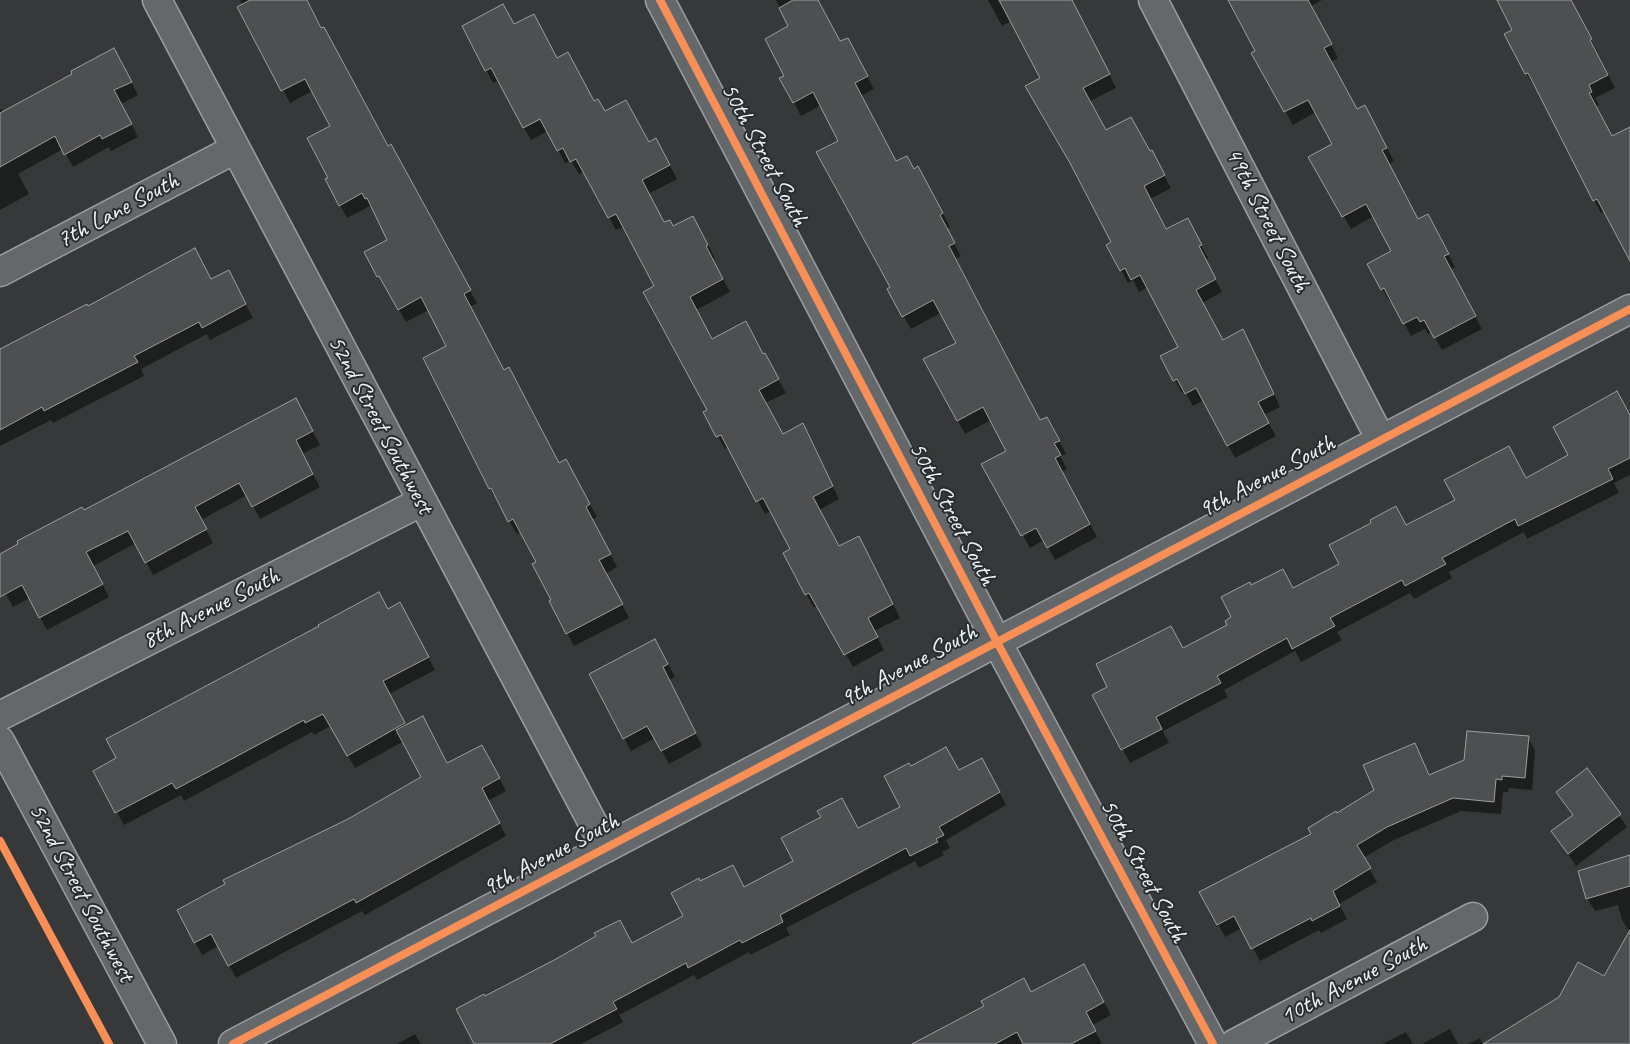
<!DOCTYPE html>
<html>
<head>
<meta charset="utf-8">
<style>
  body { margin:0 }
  canvas { display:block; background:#363839 }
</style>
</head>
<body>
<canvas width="1630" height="1044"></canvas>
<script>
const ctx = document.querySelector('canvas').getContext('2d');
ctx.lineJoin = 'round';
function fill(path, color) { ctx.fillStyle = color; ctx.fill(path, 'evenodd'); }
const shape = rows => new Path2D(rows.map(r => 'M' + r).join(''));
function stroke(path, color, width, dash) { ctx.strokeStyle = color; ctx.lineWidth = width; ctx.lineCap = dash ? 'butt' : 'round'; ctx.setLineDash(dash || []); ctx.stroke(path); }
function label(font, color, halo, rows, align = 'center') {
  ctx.font = font + ' Caveat,sans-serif'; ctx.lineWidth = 4; ctx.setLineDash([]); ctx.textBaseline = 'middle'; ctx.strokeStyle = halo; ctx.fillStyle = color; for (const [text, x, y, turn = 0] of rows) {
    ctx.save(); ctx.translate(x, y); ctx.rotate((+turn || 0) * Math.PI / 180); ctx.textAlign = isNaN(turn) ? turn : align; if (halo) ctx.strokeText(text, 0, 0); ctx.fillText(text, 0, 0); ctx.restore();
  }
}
fill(shape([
  [240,0,306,0,388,148,477,303,470,307,504,371,559,464,573,473,597,517,592,520,617,567,606,574,629,618,574,646,550,602,553,600,538,562,521,531,517,534,490,489,424,358,448,346,429,310,406,322,366,253,389,240,374,211,370,206,347,218,340,205,330,178,331,127,312,91,290,103,238,7,243,5],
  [776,0,818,0,840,43,854,52,874,89,861,96,896,163,914,170,925,181,950,227,946,229,961,256,955,259,1040,422,1054,431,1066,454,1060,456,1067,469,1062,472,1097,537,1055,560,1044,540,1030,548,983,464,1007,451,991,420,965,434,925,360,957,343,941,313,911,329,889,290,892,288,839,141,821,105,801,116,781,79,786,76,790,27],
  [988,0,1046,0,1082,21,1116,88,1090,101,1106,131,1149,153,1158,165,1171,188,1150,199,1167,230,1194,232,1208,258,1205,260,1222,292,1202,303,1223,341,1250,344,1280,407,1264,415,1276,436,1235,458,1204,400,1193,406,1185,392,1182,393,1162,357,1179,348,1148,287,1139,292,1133,280,1128,283,1121,270,1113,242,1042,79,1011,21,1002,26],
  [1230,0,1322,0,1311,6,1338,58,1331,62,1357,111,1372,120,1394,161,1389,164,1418,221,1435,229,1455,267,1450,270,1482,329,1442,350,1432,332,1428,334,1425,329,1411,336,1392,300,1390,302,1382,289,1393,251,1374,216,1351,229,1309,157,1333,144,1316,112,1293,125,1253,54,1257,52],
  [1498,0,1546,0,1585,27,1615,88,1595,98,1599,105,1595,106,1612,138,1630,129,1630,246,1605,211,1601,213,1594,200,1535,85,1534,86,1526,73,1514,30],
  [513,26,557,60,605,113,663,153,677,179,648,194,664,224,673,228,700,230,715,258,712,259,730,292,696,310,712,340,763,356,772,368,786,393,765,403,783,435,809,438,839,499,819,510,839,547,866,550,900,618,874,631,884,650,853,667,818,605,814,608,784,554,792,550,771,511,765,514,729,447,725,449,705,413,708,411,655,286,624,227,616,230,584,172,579,174,571,161,565,163,548,131,531,140,524,128,546,117,499,80,493,83,486,70],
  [121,62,138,95,121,104,138,137,111,151,109,147,73,167,63,149,18,174,29,194,0,210,0,110,2,109,4,112],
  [211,281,235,285,253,318,210,340,207,334,141,369,144,376,53,423,51,420,0,446,0,376,88,308],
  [303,413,320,445,302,454,320,487,260,519,247,495,201,520,213,543,153,575,136,543,93,566,109,597,47,630,30,598,13,607,0,583,0,555,83,512],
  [1630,416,1630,475,1614,483,1619,493,1527,539,1524,532,1449,572,1452,578,1414,599,1410,593,1337,632,1342,640,1301,662,1295,651,1224,690,1228,697,1163,731,1169,743,1130,763,1094,696,1228,626,1251,587,1293,589,1341,565,1406,527,1526,479,1569,455],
  [388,610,407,617,435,670,389,694,406,726,447,765,489,759,506,791,488,801,506,836,365,915,362,911,236,978,219,946,202,955,195,942,349,820,423,778,404,741,355,768,331,726,314,735,312,732,184,801,181,795,124,825,94,771,118,759,107,739,321,627],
  [662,653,675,677,669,680,702,746,669,764,655,738,631,751,624,738],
  [1528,738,1535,750,1532,790,1509,788,1508,792,1503,792,1501,814,1461,811,1394,840,1363,858,1377,882,1339,904,1347,919,1321,933,1319,930,1260,961,1242,928,1225,937,1218,924,1313,834,1337,815,1375,791,1415,744,1430,776],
  [910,767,989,772,1006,805,946,840,950,848,942,852,944,855,919,868,915,861,786,928,790,935,750,955,749,952,697,980,694,975,619,1015,623,1022,581,1044,474,1044,485,998,632,944,685,916,700,883,744,888,901,807],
  [1587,770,1627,827,1576,866,1553,831,1573,816,1557,792],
  [1630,857,1630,932,1622,920,1618,905,1595,911,1587,898],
  [1091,978,1111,1015,1092,1025,1102,1044,919,1044,1031,993],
  [1450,1029,1458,1044,1422,1044],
  [1406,1032,1413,1044,1383,1044],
  [415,1034,421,1044,397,1044],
  [1480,1038,1483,1044,1468,1044]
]), '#0007');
const building = shape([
  [250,0,307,0,321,28,324,27,388,146,391,144,471,290,464,294,504,370,509,367,559,463,566,459,590,504,586,507,611,554,599,560,623,604,566,634,549,601,551,600,532,564,536,562,513,519,508,522,491,488,489,489,423,358,446,346,421,297,398,310,379,276,377,277,364,252,387,240,367,198,365,199,362,193,339,206,325,179,328,178,307,138,330,126,305,79,281,91,237,7,250,0],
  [793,0,818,0,840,41,848,38,868,76,855,83,896,161,907,156,914,169,918,166,943,213,940,215,955,243,949,246,977,300,1040,420,1047,417,1060,441,1054,443,1061,455,1055,458,1090,524,1047,548,1036,528,1021,536,981,464,1006,451,983,407,957,421,923,359,956,343,933,300,902,317,887,289,890,287,816,152,838,141,813,92,793,103,779,78,784,76,765,39,788,26,779,8,793,0],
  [999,0,1072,0,1110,74,1083,88,1106,130,1131,117,1150,151,1152,150,1165,175,1144,186,1166,229,1188,218,1202,245,1199,246,1216,279,1196,290,1223,340,1243,329,1274,394,1258,402,1269,423,1227,446,1196,388,1185,394,1177,379,1173,381,1160,356,1178,347,1140,275,1131,280,1125,268,1120,271,1106,245,1111,242,1070,163,1025,86,1040,78,999,0],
  [1228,0,1308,0,1332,44,1324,48,1357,109,1365,105,1387,148,1382,150,1418,219,1428,214,1449,254,1444,256,1476,316,1434,338,1424,320,1420,322,1417,317,1403,324,1384,288,1381,290,1367,264,1391,251,1366,204,1342,217,1308,157,1332,144,1308,100,1284,112,1251,53,1255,51,1228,0],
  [1497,0,1571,0,1592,39,1590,40,1608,75,1589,85,1592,92,1589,93,1612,136,1630,127,1630,261,1597,199,1593,201,1528,73,1525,74,1504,34,1512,30,1497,0],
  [503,4,514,24,534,14,557,58,568,52,594,101,598,99,605,111,626,100,649,142,656,138,670,165,642,180,664,222,670,220,673,226,693,216,708,245,706,246,723,279,690,297,712,339,746,321,763,354,765,353,779,379,759,390,783,434,803,423,833,486,813,497,839,546,859,536,893,604,868,618,878,637,844,655,809,593,805,595,783,553,790,549,763,498,756,502,721,435,716,437,703,412,707,410,643,292,654,286,616,214,608,218,576,159,570,162,563,148,557,151,540,119,523,128,491,68,485,71,462,26,503,4],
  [114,48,132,82,114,90,132,124,102,139,100,135,64,155,55,136,0,167,0,113,72,74,71,71,114,48],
  [195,248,211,279,229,270,246,304,202,328,199,322,134,356,138,362,44,411,42,407,0,430,0,349,87,304,88,306,195,248],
  [1617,391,1630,415,1630,458,1608,469,1613,479,1518,526,1515,519,1442,558,1446,564,1405,586,1402,580,1330,618,1335,626,1292,649,1287,638,1217,676,1221,683,1156,717,1162,729,1121,750,1092,695,1107,687,1096,664,1171,626,1183,648,1227,625,1225,621,1231,617,1221,597,1250,582,1251,585,1283,569,1293,588,1339,564,1329,545,1371,523,1370,520,1396,506,1406,525,1455,500,1444,480,1509,446,1526,478,1568,455,1553,427,1617,391],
  [296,398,313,431,296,440,313,474,252,507,239,483,195,507,207,529,145,563,128,531,86,552,103,584,39,618,22,585,0,597,0,554,18,544,17,541,82,507,84,510,296,398],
  [379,592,388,609,400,602,429,657,383,681,405,723,347,756,323,714,305,723,304,720,176,789,172,783,115,813,93,771,116,758,106,739,319,626,318,625,379,592],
  [655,639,668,664,663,667,696,733,661,751,647,726,623,739,589,674,655,639],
  [423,716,447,763,482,745,500,778,482,788,500,823,356,903,354,899,228,966,211,934,194,943,177,910,225,884,223,880,348,819,421,777,396,730,423,716],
  [1467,731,1529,736,1525,778,1502,776,1502,780,1496,779,1494,802,1453,798,1387,827,1357,845,1371,868,1333,891,1340,906,1312,921,1311,918,1251,949,1234,916,1217,925,1199,892,1311,834,1308,828,1336,811,1337,813,1374,790,1363,765,1415,743,1429,775,1464,760,1467,731],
  [946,747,959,770,982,758,1000,792,939,827,944,835,936,839,938,842,910,856,906,848,780,915,783,922,742,943,740,940,688,968,686,963,613,1002,617,1009,550,1044,474,1044,456,1009,484,994,485,996,556,959,596,936,594,933,620,920,632,943,683,916,671,893,699,878,700,881,733,865,744,887,793,861,781,838,821,817,817,811,842,798,858,828,900,807,884,776,909,763,911,766,946,747],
  [1587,768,1621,814,1568,854,1551,831,1573,815,1556,792,1587,768],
  [1630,855,1630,886,1586,899,1578,871,1630,855],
  [1630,930,1630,1044,1483,1044,1559,997,1578,962,1604,976,1630,930],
  [1084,964,1104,1002,1086,1012,1096,1031,1071,1044,1023,1044,1017,1032,995,1044,912,1044,984,1006,981,1001,1024,978,1031,992,1084,964]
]);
fill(building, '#4e4f50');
stroke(building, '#9b9d9f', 1);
const minor = shape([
  [157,0,606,848],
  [660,0,997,642,1213,1044],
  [1153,0,1381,440],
  [0,272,235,149],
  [0,716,421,502],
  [233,1044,1630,309],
  [1234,1044,1473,917]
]);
const tertiary = shape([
  [0,741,162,1044]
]);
stroke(minor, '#9b9d9f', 31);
stroke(tertiary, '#9b9d9f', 31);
stroke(minor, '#65686b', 28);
stroke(tertiary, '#65686b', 28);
stroke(shape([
  [660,0,997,642,1213,1044],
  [0,841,109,1044],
  [233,1044,1630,309]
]), '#f78f57', 8);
label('25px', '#e8f1f8', '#2a2d2e', [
  ["50th Street South",764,155,62],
  ["7th Lane South",118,211,-28],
  ["49th Street South",1267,220,63],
  ["52nd Street Southwest",380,425,62],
  ["9th Avenue South",1267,477,-28],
  ["50th Street South",952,514,62],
  ["8th Avenue South",211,609,-27],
  ["9th Avenue South",909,666,-28],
  ["9th Avenue South",551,855,-28],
  ["50th Street South",1143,871,62],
  ["52nd Street Southwest",81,893,62],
  ["10th Avenue South",1354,981,-28]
]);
</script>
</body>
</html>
